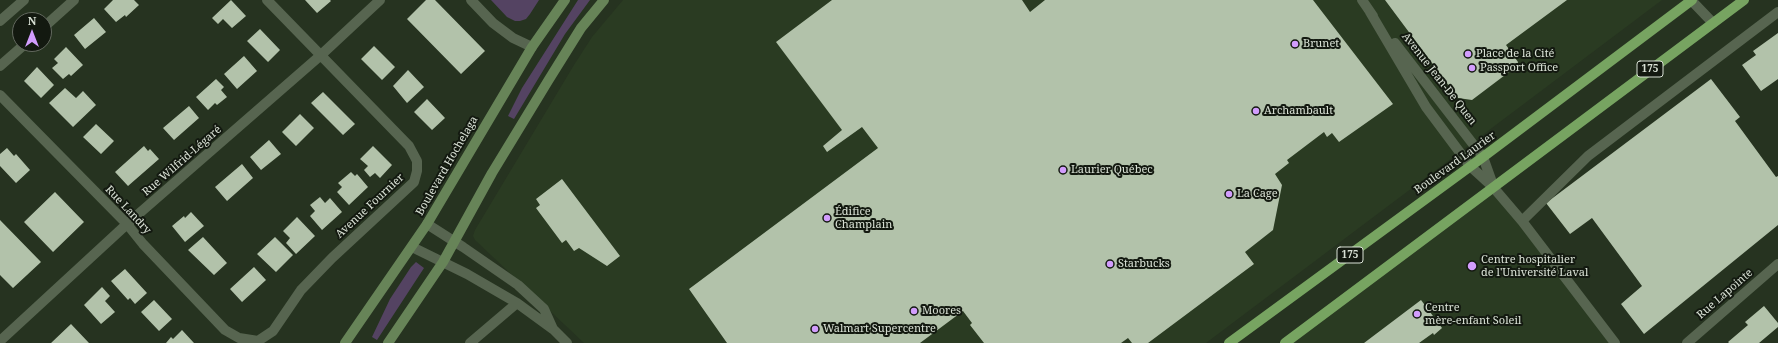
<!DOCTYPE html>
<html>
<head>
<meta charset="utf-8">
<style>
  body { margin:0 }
  #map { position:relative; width:1778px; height:343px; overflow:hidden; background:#263320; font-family:"Noto Serif",serif }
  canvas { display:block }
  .north { position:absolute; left:12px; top:12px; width:40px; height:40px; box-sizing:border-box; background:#131910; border:1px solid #63695f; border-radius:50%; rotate:0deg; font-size:11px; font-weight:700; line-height:16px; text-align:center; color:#dae2d6 }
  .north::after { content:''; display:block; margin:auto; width:14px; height:18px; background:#d29dfd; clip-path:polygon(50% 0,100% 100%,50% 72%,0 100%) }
</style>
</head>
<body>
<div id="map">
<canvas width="1778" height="343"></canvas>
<div class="north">N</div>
</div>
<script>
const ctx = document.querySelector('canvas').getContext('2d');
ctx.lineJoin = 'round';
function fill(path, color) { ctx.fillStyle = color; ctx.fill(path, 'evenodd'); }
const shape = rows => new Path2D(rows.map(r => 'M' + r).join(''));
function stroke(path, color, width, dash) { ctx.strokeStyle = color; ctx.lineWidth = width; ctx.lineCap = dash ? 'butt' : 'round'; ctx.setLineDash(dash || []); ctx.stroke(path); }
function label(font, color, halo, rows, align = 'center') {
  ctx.font = font + ' "Noto Serif",serif'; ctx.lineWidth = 4; ctx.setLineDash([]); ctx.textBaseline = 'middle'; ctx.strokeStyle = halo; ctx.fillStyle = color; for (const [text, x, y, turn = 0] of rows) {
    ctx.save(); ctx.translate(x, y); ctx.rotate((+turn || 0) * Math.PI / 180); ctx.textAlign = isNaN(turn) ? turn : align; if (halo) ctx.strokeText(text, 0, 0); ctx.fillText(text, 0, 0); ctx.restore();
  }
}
fill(shape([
  [623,0,1662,0,1206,343,584,343,475,240,473,236,475,230,574,65,592,37],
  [1493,187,1615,343,1285,343]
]), '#2a3b22');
fill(shape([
  [491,0,539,0,530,14,526,19,520,21,515,21,507,17],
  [578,0,590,0,565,34,514,119,508,116,522,88],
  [416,262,424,268,377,340,372,337,390,299,411,267]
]), '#544362');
fill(shape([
  [113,0,134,0,139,5,126,17,125,15,116,22,104,9],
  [231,0,246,16,232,28,223,19,218,24,212,18],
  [305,0,330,0,331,1,317,13],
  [426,0,435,0,485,51,461,74,407,19],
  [832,0,1022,0,1030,12,1045,0,1313,0,1393,104,1339,142,1332,133,1327,137,1324,132,1287,160,1289,163,1275,174,1282,185,1273,230,1245,252,1254,264,1148,343,1132,343,1128,338,1121,343,984,343,970,325,972,323,963,311,920,343,727,343,689,289,878,148,862,127,827,152,823,146,842,130,776,42],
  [1385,0,1567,0,1506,45,1518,62,1517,66,1472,100,1458,98],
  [94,18,106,32,85,49,74,35],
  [260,29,280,50,268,62,247,41],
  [1778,33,1778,79,1761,91,1742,65,1756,55,1753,51],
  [374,46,395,67,382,80,361,59],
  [66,47,83,65,71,76,69,74,63,79,52,68,58,63,54,59],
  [244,56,257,71,237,89,224,74],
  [37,67,54,85,41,98,24,81],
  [408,70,424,87,407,103,393,86],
  [216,79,224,87,221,90,227,97,217,105,215,103,208,110,196,97],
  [1711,79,1740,117,1735,121,1776,177,1778,176,1778,225,1644,334,1621,304,1642,286,1592,218,1570,234,1546,203],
  [65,88,76,98,83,91,96,105,73,127,49,103],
  [323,92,355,124,343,135,311,103],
  [427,99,445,118,432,130,414,112],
  [189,106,199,118,174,140,163,128],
  [300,114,314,128,296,146,282,132],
  [96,124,114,141,101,154,83,137],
  [269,140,281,154,261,170,250,157],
  [144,146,148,151,150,149,159,159,128,186,115,172],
  [373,146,392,165,380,178,375,173,370,177,364,170,368,166,360,159],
  [7,148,14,156,16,154,30,170,16,183,0,166,0,154],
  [242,164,253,178,227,201,215,187],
  [351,172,355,176,357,174,368,187,349,205,337,192,342,187,338,183],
  [562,179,620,256,607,266,579,248,574,251,566,240,562,243,536,208,540,205,536,199],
  [55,192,84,222,53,252,24,222],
  [320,197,325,203,330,198,342,212,322,230,310,216,315,211,310,205],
  [191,212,204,226,185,242,172,226,184,216,185,218],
  [297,217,315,236,296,254,286,243,290,238,283,231],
  [0,220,41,262,13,288,0,275],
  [203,237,227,263,214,275,188,250],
  [275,237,293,255,276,272,257,254],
  [254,267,266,280,242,302,230,289],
  [125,269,147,293,135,304,130,298,128,300,111,281],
  [102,287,110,296,105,301,115,312,101,324,84,305],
  [154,300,172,319,159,331,141,312],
  [1421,300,1442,328,1434,335,1433,333,1419,343,1364,343],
  [1764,306,1778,323,1778,327,1759,343,1729,343,1728,342,1748,325,1745,322],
  [71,324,89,343,51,343],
  [182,330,194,343,166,343,171,337,173,339]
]), '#b2c2aa');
stroke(shape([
  [471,0,493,23,513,38,532,47],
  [1362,0,1373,16],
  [1691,0,1713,23],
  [1370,12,1426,107,1470,166,1493,187,1522,221,1615,343],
  [0,21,24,0],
  [44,27,74,0],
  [1395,43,1483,157,1493,185],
  [0,66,25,44],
  [0,95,127,224,143,244,225,330,239,338,258,341,273,331,301,290,332,258,414,182,417,171,417,161,409,146,267,0],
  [1522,221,1588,156,1778,12],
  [427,224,463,247,518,285,544,309,553,329],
  [412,247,467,274,517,303,554,330,567,343],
  [0,341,127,224,321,55,380,0],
  [470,343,517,303],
  [1687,343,1778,264]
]), '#576550', 10);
stroke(shape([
  [345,343,427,224,532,47,565,0],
  [388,343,443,262,492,173,548,81,581,28,604,0]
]), '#678458', 10);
stroke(shape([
  [1229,343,1483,157,1692,0],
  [1285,343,1744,0]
]), '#77a461', 10);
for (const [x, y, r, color] of [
  [1295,44,4,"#d29dfd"],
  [1468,54,4,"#d29dfd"],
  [1472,68,4,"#d29dfd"],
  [1256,111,4,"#d29dfd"],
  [1063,170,4,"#d29dfd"],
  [1229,194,4,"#d29dfd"],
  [827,218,4,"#d29dfd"],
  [1110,264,4,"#d29dfd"],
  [1472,266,5,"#d29dfd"],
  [914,311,4,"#d29dfd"],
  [1417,314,4,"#d29dfd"],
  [815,329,4,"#d29dfd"]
]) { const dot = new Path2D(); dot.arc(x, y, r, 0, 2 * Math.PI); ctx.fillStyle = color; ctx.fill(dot); stroke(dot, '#131910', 1.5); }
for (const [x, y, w] of [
  [1650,69,26],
  [1350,255,26]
]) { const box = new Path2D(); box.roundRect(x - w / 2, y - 8, w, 16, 3); ctx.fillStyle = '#131910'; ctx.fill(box); stroke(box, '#dae2d6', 1); }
label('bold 10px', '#dae2d6', null, [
  ["175",1650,69],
  ["175",1350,255]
]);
label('11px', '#dae2d6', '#131910', [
  ["Brunet",1303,44],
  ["Place de la Cité",1476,54],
  ["Passport Office",1480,68],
  ["Archambault",1264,111],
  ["Laurier Québec",1071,170],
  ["La Cage",1237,194],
  ["Édifice",835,212],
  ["Champlain",835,225],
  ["Centre hospitalier",1481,260],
  ["de l'Université Laval",1481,273],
  ["Starbucks",1118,264],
  ["Centre",1425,308],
  ["mère-enfant Soleil",1425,321],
  ["Moores",922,311],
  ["Walmart Supercentre",823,329]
], 'left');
label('11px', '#dae2d6', '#131910', [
  ["Avenue Jean-De Quen",1439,79,52],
  ["Rue Wilfrid-Légaré",182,161,-41],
  ["Boulevard Laurier",1455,163,-36],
  ["Boulevard Hochelaga",447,166,-60],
  ["Avenue Fournier",370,206,-43],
  ["Rue Landry",128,210,47],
  ["Rue Lapointe",1725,294,-41]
]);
</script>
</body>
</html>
